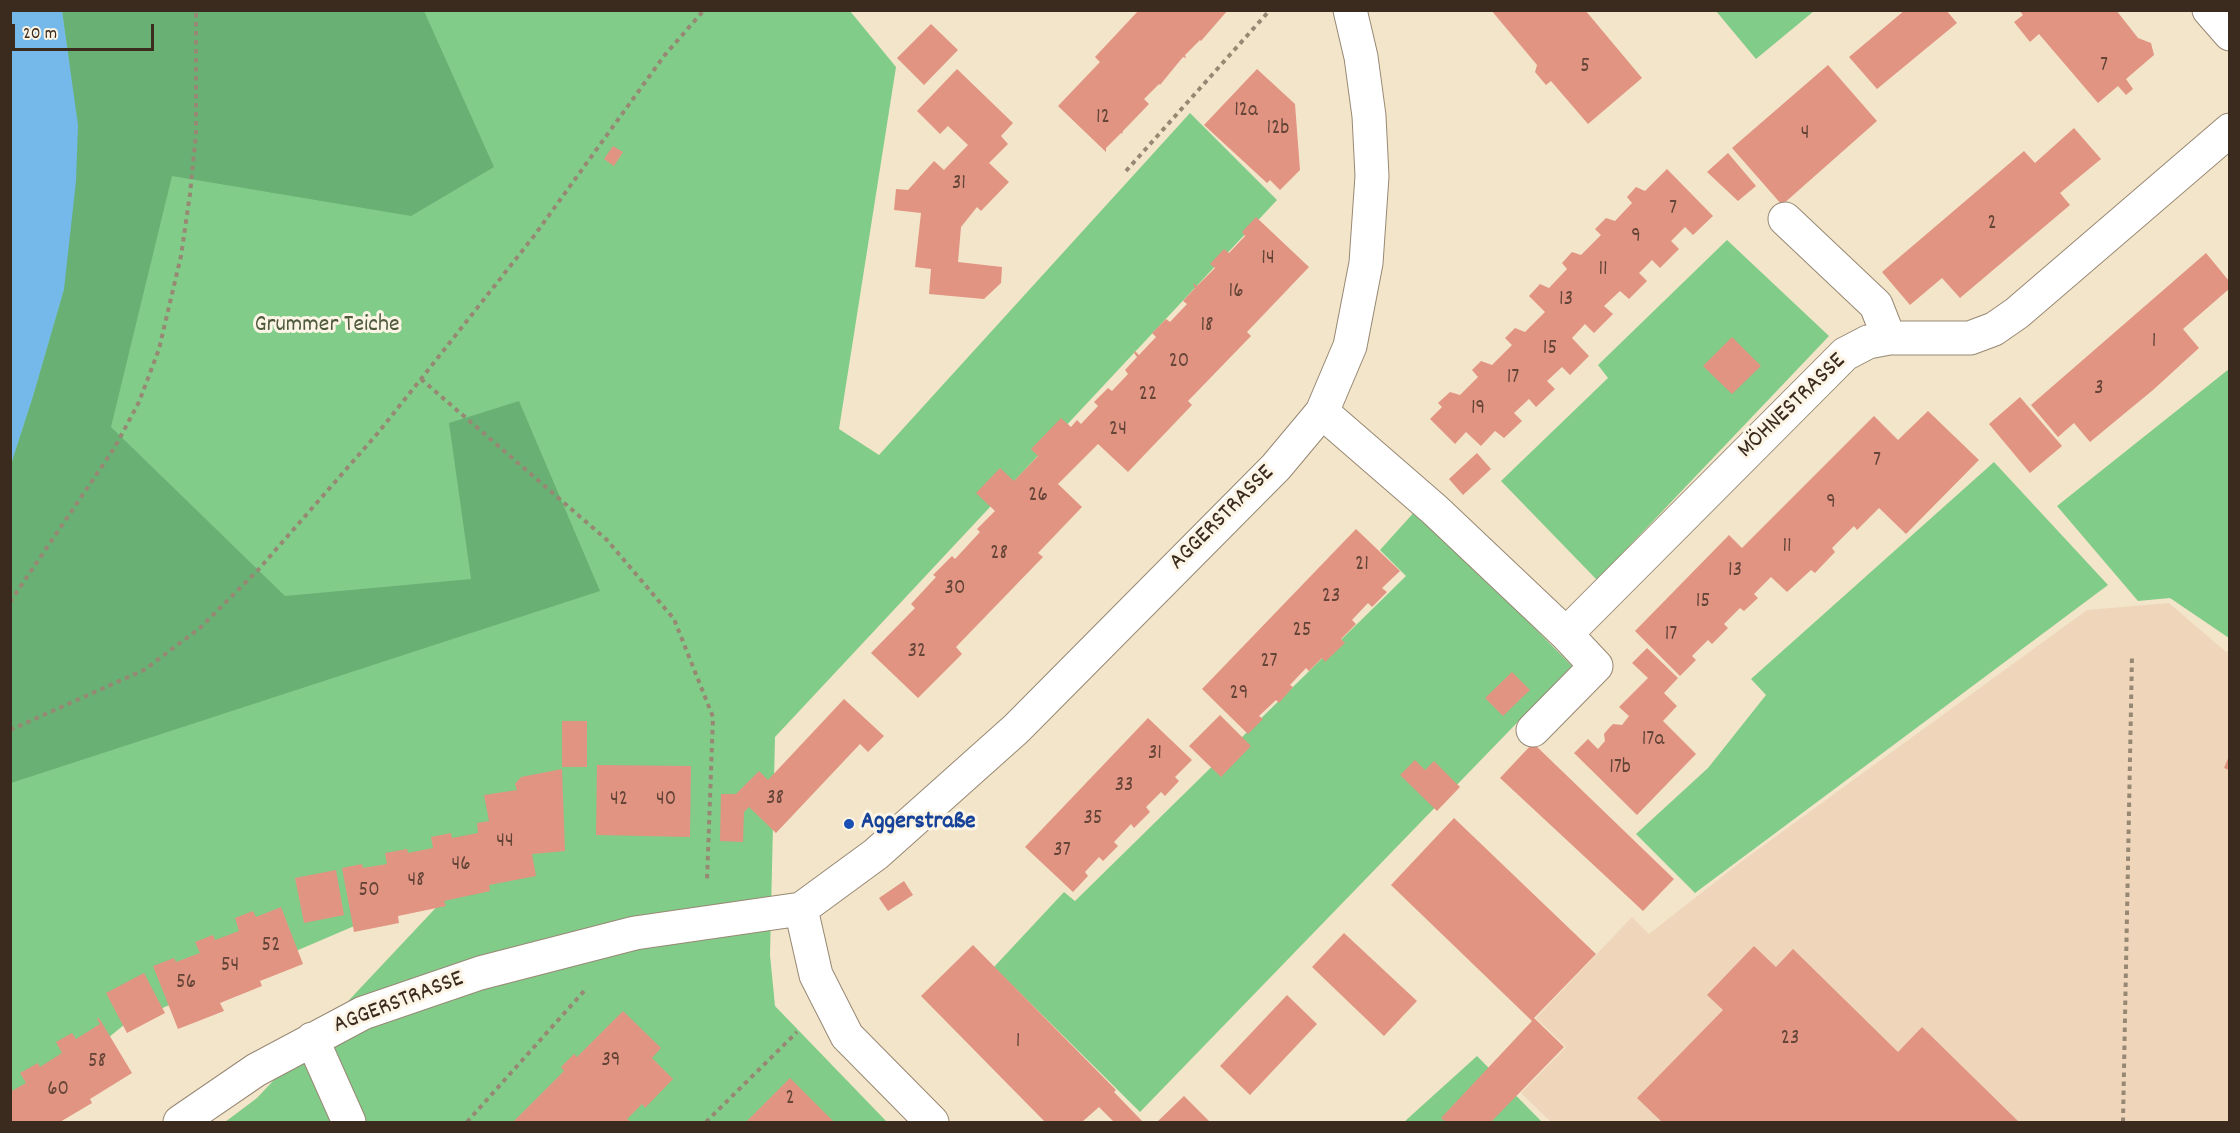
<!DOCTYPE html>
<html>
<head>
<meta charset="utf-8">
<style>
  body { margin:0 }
  #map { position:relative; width:2240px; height:1133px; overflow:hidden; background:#f3e5c9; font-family:Dekko,sans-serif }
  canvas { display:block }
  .frame { position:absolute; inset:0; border:12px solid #3b2a1e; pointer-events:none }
  .scale { position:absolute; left:12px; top:24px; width:142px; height:27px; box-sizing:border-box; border:3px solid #3b2a1e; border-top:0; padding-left:8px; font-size:18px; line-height:21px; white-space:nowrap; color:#3b2a1e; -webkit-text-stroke:4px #fcf5e5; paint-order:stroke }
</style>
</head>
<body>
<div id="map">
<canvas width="2240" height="1133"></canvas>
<div class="frame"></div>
<div class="scale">20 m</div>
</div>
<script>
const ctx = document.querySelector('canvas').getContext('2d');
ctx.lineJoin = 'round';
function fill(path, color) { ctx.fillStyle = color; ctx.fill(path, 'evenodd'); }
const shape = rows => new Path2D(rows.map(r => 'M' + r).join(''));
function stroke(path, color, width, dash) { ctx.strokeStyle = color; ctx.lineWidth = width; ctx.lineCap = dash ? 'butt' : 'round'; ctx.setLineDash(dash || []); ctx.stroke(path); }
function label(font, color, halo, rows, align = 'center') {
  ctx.font = font + ' Dekko,sans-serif'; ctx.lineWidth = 6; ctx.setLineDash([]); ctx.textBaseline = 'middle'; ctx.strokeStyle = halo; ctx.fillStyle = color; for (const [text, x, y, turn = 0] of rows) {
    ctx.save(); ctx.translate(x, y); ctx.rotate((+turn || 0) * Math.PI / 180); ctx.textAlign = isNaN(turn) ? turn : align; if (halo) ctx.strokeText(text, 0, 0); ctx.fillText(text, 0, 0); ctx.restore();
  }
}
fill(shape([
  [2169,603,2225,651,2229,652,2229,1122,1551,1122,1521,1093,1566,1047,1536,1018,1632,917,1649,934,1742,861,2087,610]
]), '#efd6bb');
fill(shape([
  [11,11,850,11,896,67,839,429,879,455,1190,113,1277,200,775,737,770,955,775,1006,887,1122,225,1122,257,1098,462,880,125,1024,11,1118],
  [1716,11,1814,11,1756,59],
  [1727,240,1829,336,1597,580,1501,481,1608,378,1598,365],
  [2229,369,2229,368,2229,638,2170,598,2138,601,2057,506],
  [1994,462,2108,585,1695,893,1636,834,1708,768,1766,695,1751,679],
  [1417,509,1572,666,1140,1112,994,967,1064,892,1075,901,1406,576,1380,550],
  [1477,1056,1542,1122,1404,1122]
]), '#82cc89');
fill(shape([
  [62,11,424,11,494,167,411,216,172,176,111,427,285,596,471,579,449,423,519,401,600,591,11,783,11,464,33,396,64,289,69,61]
]), '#69b075');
fill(shape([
  [11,10,62,11,78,125,76,181,64,289,33,396,11,464]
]), '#75b8ea');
fill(shape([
  [1139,10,1228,10,1201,41,1200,40,1185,55,1186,58,1183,57,1160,85,1159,84,1144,99,1149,104,1123,131,1122,134,1121,133,1106,148,1106,152,1058,106,1100,62,1095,57],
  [1491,10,1585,10,1642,78,1588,124,1551,81,1546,85,1535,72,1537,65],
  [1905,10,1946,10,1957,23,1877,89,1849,57],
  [2019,10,2116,10,2138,38,2151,43,2154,55,2126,79,2133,89,2126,95,2118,86,2098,103,2039,34,2030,42,2014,22,2023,15],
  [931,24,958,50,924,85,897,58],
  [1828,65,1877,121,1782,205,1732,148],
  [957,69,1013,123,1001,136,1008,144,989,163,1009,182,981,211,977,207,961,227,958,262,1002,267,1001,283,984,299,929,294,931,269,915,267,921,213,894,210,896,189,908,190,934,161,944,170,968,145,948,126,940,134,917,111],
  [1257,69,1295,104,1300,170,1280,190,1270,180,1267,183,1204,125],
  [2074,128,2101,159,2060,193,2070,205,1960,298,1942,278,1910,305,1882,272,2024,151,2035,163],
  [613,146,623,152,614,166,604,159],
  [1728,153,1756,186,1738,201,1707,172],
  [1667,169,1713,216,1693,235,1685,227,1671,241,1679,249,1660,268,1652,260,1639,273,1647,281,1629,299,1620,291,1604,306,1613,314,1594,333,1585,324,1572,338,1589,356,1570,375,1562,367,1547,381,1555,389,1536,407,1529,399,1514,413,1522,421,1504,438,1495,431,1481,446,1466,432,1455,444,1430,419,1442,407,1438,403,1450,392,1460,395,1478,377,1472,370,1481,361,1492,365,1512,345,1505,338,1515,328,1525,332,1545,312,1529,296,1540,284,1549,288,1567,269,1562,263,1572,252,1581,255,1601,235,1595,229,1606,218,1615,221,1632,203,1627,197,1636,187,1645,191],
  [1256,217,1309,267,1247,332,1251,336,1188,401,1192,405,1128,472,1098,444,1058,484,1082,507,1038,553,1043,557,956,647,962,654,918,698,871,653,915,608,911,604,936,577,933,575,952,556,955,559,980,532,977,529,995,511,976,493,1000,468,1014,481,1038,456,1031,449,1061,418,1071,427,1077,420,1081,424,1098,406,1094,402,1108,388,1112,391,1128,374,1125,370,1137,357,1134,353,1135,351,1139,355,1156,337,1152,333,1166,319,1170,322,1187,304,1183,301,1195,288,1193,283,1197,286,1215,268,1210,264,1224,249,1229,253,1245,236,1242,232],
  [2206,253,2229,281,2229,289,2183,329,2199,348,2153,390,2090,442,2074,423,2058,437,2031,405],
  [1732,337,1761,366,1732,394,1703,366],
  [2020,397,2062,446,2030,473,1989,424],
  [1928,411,1979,460,1906,534,1879,508,1857,530,1854,526,1832,548,1835,552,1815,573,1811,570,1787,592,1771,577,1754,594,1758,598,1744,611,1740,608,1724,624,1728,628,1712,644,1708,640,1692,656,1696,660,1680,676,1635,631,1729,535,1742,548,1874,416,1898,440],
  [1477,453,1491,469,1463,495,1449,479],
  [1356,529,1400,571,1382,588,1387,592,1372,607,1368,603,1352,620,1356,624,1341,639,1345,643,1325,662,1322,658,1309,671,1306,668,1290,685,1293,687,1279,703,1276,700,1259,716,1263,719,1248,734,1202,689],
  [1647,648,1678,678,1664,693,1677,706,1663,721,1696,754,1637,815,1574,753,1588,739,1598,749,1605,741,1604,734,1609,728,1613,724,1622,725,1629,716,1619,707,1648,678,1632,663],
  [1512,672,1530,690,1503,716,1485,698],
  [844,699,884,736,868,752,860,744,776,833,749,807,744,812,743,842,720,841,721,794,736,794,759,771,768,780],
  [1220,715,1251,746,1221,777,1189,746],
  [1148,718,1192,760,1175,777,1179,781,1165,796,1161,792,1146,807,1150,812,1134,828,1131,824,1114,842,1118,846,1103,861,1099,857,1085,872,1088,876,1073,892,1025,847],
  [562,721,587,721,587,767,562,767],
  [1533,743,1674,879,1643,911,1500,778],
  [2229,756,2229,770,2224,768],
  [1415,760,1425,770,1434,761,1460,787,1437,811,1400,775],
  [597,765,691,766,690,837,596,835],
  [562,769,565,851,532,854,536,876,489,885,490,891,444,901,446,906,398,916,399,923,354,932,342,868,362,864,363,868,387,864,385,853,407,849,408,853,433,848,431,837,451,833,452,838,478,833,477,823,489,821,484,795,517,790,515,784,521,777],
  [1454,818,1596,954,1534,1018,1564,1047,1491,1122,1446,1122,1441,1118,1532,1021,1391,885],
  [336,870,344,915,304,923,295,878],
  [904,881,913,895,888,911,879,898],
  [281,907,303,964,260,981,262,986,220,1003,224,1011,178,1029,153,966,174,958,176,962,200,953,195,942,213,935,215,940,239,931,235,918,253,911,256,917],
  [1344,933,1417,1001,1384,1036,1312,967],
  [973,945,1116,1090,1114,1092,1143,1122,1114,1122,1099,1107,1082,1122,1045,1122,921,996],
  [1754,946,1776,967,1793,949,1898,1052,1922,1027,2019,1122,1662,1122,1637,1098,1723,1010,1707,995],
  [144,973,165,1013,127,1033,106,993],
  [1287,995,1317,1024,1250,1095,1220,1066],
  [623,1011,661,1048,652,1058,673,1079,645,1108,642,1104,627,1119,631,1122,513,1122,564,1071,561,1067,574,1054,577,1057],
  [99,1018,132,1073,90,1099,92,1103,60,1122,10,1122,10,1092,26,1083,20,1073,38,1063,40,1067,62,1053,56,1042,72,1033,76,1039,100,1024,97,1019],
  [790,1078,834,1122,746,1122],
  [1184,1096,1210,1122,1157,1122]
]), '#e19482');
const minor = shape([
  [2209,10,2230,34],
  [1785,219,1876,305,1889,338],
  [1322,412,1435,510,1566,634,1596,666,1533,730],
  [1566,634,1845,354,1868,342,1889,338,1970,338,1994,329,2017,313,2230,130],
  [801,909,816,975,847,1036,932,1122],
  [312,1039,349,1122],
  [180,1122,256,1070,363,1013,480,973,635,933,801,909,876,854,1016,729,1276,467,1322,412,1350,346,1366,263,1372,176,1369,116,1361,57,1350,10]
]);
stroke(minor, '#978874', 35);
stroke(shape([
  [1126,171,1270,10],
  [421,379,607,540,674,619,713,717,707,880],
  [10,602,115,447,139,402,159,349,181,256,190,194,196,134,196,10],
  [10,730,144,670,200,628,258,570,377,434,421,379,534,236,664,56,704,10],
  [467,1122,585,990],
  [706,1122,797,1032],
  [2123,1122,2132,655]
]), '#978874', 4, [4.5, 4.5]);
stroke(minor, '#fff', 33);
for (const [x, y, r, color] of [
  [849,824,6,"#1a4fb4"]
]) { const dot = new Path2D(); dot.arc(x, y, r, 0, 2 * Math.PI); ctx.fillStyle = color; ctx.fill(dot); stroke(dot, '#fcf5e5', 2); }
label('21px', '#644437', null, [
  ["7",2104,67],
  ["5",1585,68],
  ["12a",1246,112],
  ["12",1103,119],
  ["12b",1278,130],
  ["4",1805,135],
  ["31",959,185],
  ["7",1673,210],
  ["2",1992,225],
  ["9",1636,238],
  ["14",1268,260],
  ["11",1603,271],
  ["16",1236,293],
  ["13",1566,301],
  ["18",1207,327],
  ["1",2154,343],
  ["15",1550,350],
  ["20",1179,363],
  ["17",1513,379],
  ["3",2099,390],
  ["22",1148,396],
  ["19",1478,410],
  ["24",1118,431],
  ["7",1877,462],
  ["26",1038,497],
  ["9",1831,504],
  ["11",1787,548],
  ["28",999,555],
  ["21",1362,566],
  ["13",1735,572],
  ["30",955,590],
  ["23",1331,598],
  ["15",1703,603],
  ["25",1302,632],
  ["17",1671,636],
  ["32",917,653],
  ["27",1269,663],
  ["29",1239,695],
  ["17a",1653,741],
  ["31",1155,755],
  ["17b",1620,769],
  ["33",1124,787],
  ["38",775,800],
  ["42",619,801],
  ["40",666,801],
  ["35",1093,820],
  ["44",505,843],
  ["37",1062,852],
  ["46",461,866],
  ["48",416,882],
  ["50",369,892],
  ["52",271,947],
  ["54",230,967],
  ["56",186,984],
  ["23",1790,1040],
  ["1",1018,1043],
  ["39",611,1062],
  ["58",97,1063],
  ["60",58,1091],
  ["2",790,1100]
]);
label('24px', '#505b3e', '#fcf5e5', [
  ["Grummer Teiche",327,327]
]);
label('24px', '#3b2a1e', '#fcf5e5', [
  ["MÖHNESTRASSE",1793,407,-44],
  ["AGGERSTRASSE",1223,519,-45],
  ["AGGERSTRASSE",399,1004,-21]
]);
label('bold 24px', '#164399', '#fcf5e5', [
  ["Aggerstraße",861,824]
], 'left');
</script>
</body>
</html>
